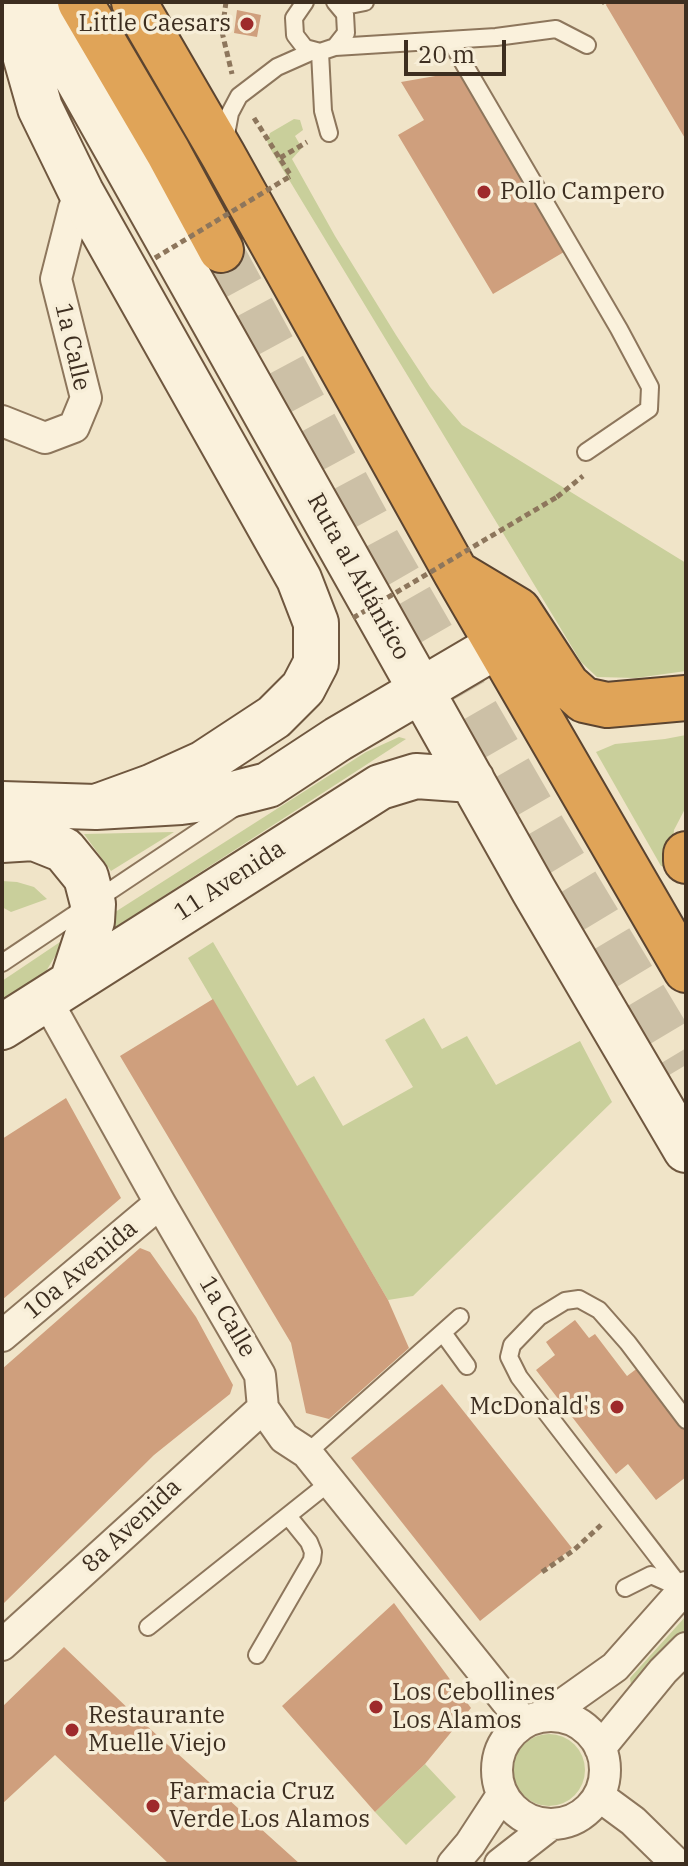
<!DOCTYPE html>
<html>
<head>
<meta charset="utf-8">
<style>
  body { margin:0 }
  #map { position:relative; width:688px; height:1866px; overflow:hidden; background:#f0e4c8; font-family:"IBM Plex Serif",serif }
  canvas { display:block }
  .frame { position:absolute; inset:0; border:4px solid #3d2e20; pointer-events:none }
  .scale { position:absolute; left:404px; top:40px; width:102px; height:36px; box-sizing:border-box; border:4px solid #3d2e20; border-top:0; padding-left:10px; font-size:24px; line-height:28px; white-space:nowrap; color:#3d2e20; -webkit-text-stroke:6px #f7eed8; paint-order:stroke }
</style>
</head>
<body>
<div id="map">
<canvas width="688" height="1866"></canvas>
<div class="frame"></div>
<div class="scale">20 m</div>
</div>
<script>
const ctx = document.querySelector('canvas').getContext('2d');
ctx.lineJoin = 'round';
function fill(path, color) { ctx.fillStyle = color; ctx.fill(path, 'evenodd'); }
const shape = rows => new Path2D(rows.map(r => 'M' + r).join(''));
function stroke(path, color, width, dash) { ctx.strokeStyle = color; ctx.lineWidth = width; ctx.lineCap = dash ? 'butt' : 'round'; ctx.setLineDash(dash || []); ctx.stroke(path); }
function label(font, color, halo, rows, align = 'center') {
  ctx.font = font + ' "IBM Plex Serif",serif'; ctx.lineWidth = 7; ctx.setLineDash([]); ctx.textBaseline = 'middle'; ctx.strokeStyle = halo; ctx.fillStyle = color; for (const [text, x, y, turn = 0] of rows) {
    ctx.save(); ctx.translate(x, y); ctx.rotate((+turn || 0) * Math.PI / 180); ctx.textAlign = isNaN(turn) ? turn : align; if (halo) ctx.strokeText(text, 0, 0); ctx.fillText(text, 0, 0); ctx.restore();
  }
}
fill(shape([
  [294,119,300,120,303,130,295,136,302,148,292,159,335,236,396,335,430,387,462,425,686,563,686,671,636,678,597,677,581,662,271,150,267,141,270,133],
  [686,735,686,807,674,830,670,867,661,866,596,752,615,744,665,739],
  [399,737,406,739,111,930,112,914,366,752],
  [174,832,111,871,84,834],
  [2,881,17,882,34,887,47,899,11,912,2,907],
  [66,938,42,978,2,1004,2,981],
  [213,942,297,1086,314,1076,343,1126,413,1087,385,1040,424,1018,442,1049,467,1036,496,1085,580,1041,612,1102,413,1296,388,1300,188,958],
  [686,1616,686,1631,648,1676,635,1687,631,1685,630,1678],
  '513 1770a36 36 0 1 1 72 0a36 36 0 1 1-72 0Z',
  [425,1764,456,1797,406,1845,375,1812]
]), '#c9cf9b');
fill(shape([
  [607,2,686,2,686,140,606,5],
  [237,10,261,15,257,37,234,33],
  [464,71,569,249,493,294,398,135,424,120,401,82],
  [213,999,388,1300,409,1348,329,1419,306,1413,291,1343,120,1056],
  [66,1098,121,1198,2,1300,2,1139],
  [140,1248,150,1252,196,1317,233,1385,230,1394,154,1455,2,1605,2,1369],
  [575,1320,589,1338,595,1334,627,1376,639,1367,686,1428,686,1477,656,1500,628,1464,616,1474,536,1370,555,1355,546,1342],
  [442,1384,572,1548,480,1621,351,1458],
  [394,1603,471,1708,425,1764,375,1812,282,1706],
  [64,1647,137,1717,300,1864,169,1864,55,1755,2,1804,2,1707]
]), '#cf9f7d');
stroke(shape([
  [221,250,378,541,544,829,686,1065]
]), '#ccc0a6', 44, [44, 22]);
const lane = shape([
  [305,2,294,18,295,35,305,48,320,52,335,47,346,33,345,14,335,2],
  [340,7,365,2],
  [450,40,619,329,650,387,649,409,586,452],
  [335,47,496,37,556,29,587,45],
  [320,52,323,111,329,133],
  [225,140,230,113,239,96,277,67,313,51],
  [2,963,237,806],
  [443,1333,467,1366],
  [307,1453,460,1317],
  [625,1588,651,1575,678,1587],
  [683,1590,519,1377,509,1357,512,1345,539,1317,565,1301,579,1299,599,1310,628,1343,686,1420],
  [148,1627,330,1482],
  [257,1655,312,1560,313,1552,309,1542,288,1516]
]);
const street = shape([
  [2,421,45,438,74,427,86,398,56,279,74,208,81,192],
  [46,999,160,1203,260,1375,263,1408,284,1438,307,1453,524,1723],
  [2,1336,160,1203],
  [2,1645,263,1408],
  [546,1716,615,1667,686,1587],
  '497 1770a54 54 0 1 1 108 0a54 54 0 1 1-108 0Z',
  [600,1748,663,1671,686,1648],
  [599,1796,633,1821,677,1864],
  [453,1864,470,1844,502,1795],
  [500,1864,550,1825]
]);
const secondary = shape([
  [10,2,40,108,81,192,299,579,316,623,316,663,303,688,274,717,204,763,151,787,96,807],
  [34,2,534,891,686,1150],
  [2,804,96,807,181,802,225,796,268,785,338,739,498,645],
  [2,840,34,838,64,850,86,877,93,904,92,921,72,982],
  [2,1027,380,787,416,776,472,780]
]);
const highway = shape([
  [80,2,168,152,221,250],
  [134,2,223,155,456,573,686,970],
  [458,574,518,610,567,685,584,700,607,705,686,698],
  [686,854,686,861]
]);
stroke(lane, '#8d765c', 20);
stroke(street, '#8d765c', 34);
stroke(secondary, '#6f573f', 48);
stroke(highway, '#5b4430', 48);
stroke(shape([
  [226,2,222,32,232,74],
  [602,2,604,2],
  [254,118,291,176,289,177],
  [280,158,307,142],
  [557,497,583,476],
  [542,1572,574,1550,601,1525]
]), '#8d765c', 5, [6, 4]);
stroke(lane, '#faf1dc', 16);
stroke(street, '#faf1dc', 30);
stroke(secondary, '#faf1dc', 44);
stroke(highway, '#e0a458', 44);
stroke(shape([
  [155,258,289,177],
  [353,618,557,497]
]), '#8d765c', 5, [6, 4]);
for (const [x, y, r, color] of [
  [247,24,8,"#9e2a2b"],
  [484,192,8,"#9e2a2b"],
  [617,1407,8,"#9e2a2b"],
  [376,1707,8,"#9e2a2b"],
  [72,1730,8,"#9e2a2b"],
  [153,1806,8,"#9e2a2b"]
]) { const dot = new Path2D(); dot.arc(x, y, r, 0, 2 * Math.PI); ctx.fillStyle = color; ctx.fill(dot); stroke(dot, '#f7eed8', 3); }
label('24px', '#3d2e20', '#f7eed8', [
  ["Little Caesars",231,24,"right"],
  ["Pollo Campero",500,192],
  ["McDonald's",601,1407,"right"],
  ["Los Cebollines",392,1693],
  ["Los Alamos",392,1721],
  ["Restaurante",88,1716],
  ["Muelle Viejo",88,1744],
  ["Farmacia Cruz",169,1792],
  ["Verde Los Alamos",169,1820]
], 'left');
label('24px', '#3d2e20', '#f7eed8', [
  ["1a Calle",72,347,77],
  ["Ruta al Atlántico",358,577,61],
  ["11 Avenida",230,881,-33],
  ["10a Avenida",81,1270,-40],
  ["1a Calle",227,1317,60],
  ["8a Avenida",132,1526,-43]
]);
</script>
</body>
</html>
